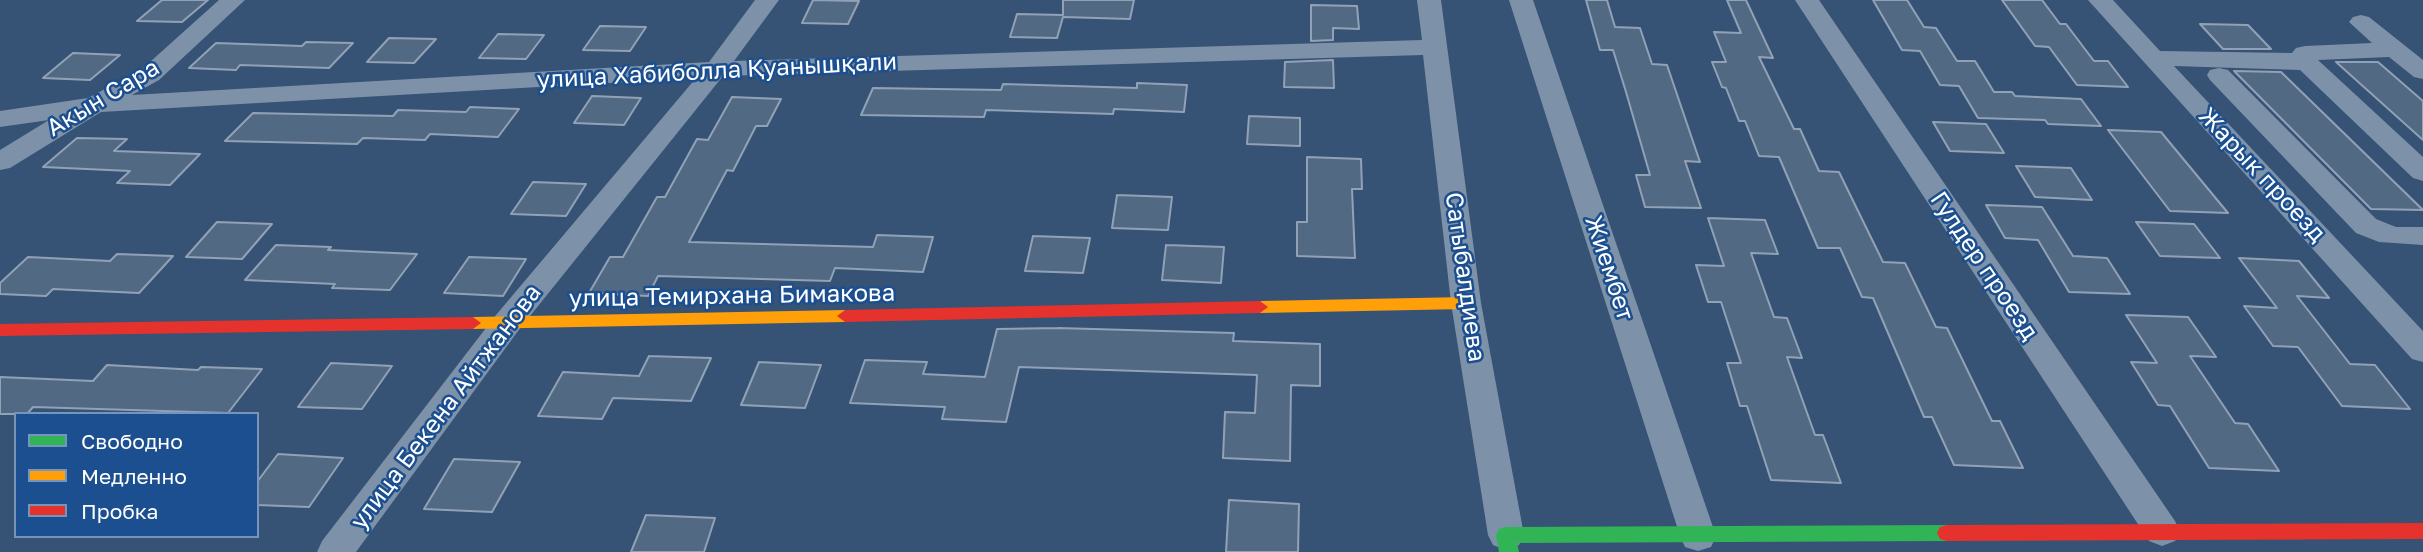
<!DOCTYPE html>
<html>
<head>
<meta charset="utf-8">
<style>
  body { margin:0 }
  #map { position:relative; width:2423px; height:552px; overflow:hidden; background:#365274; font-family:"Golos Text",sans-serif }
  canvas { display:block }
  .legend { position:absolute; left:14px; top:412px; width:245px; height:126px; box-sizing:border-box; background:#1b4f8f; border:2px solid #7695bc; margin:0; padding:9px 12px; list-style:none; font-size:21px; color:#fff }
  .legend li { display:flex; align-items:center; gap:14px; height:35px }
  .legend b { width:35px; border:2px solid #7695bc }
</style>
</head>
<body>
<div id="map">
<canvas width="2423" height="552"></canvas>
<ul class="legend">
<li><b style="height:9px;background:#30b455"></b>Свободно</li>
<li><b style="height:9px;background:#ff9f0a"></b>Медленно</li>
<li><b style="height:9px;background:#e5322d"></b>Пробка</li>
</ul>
</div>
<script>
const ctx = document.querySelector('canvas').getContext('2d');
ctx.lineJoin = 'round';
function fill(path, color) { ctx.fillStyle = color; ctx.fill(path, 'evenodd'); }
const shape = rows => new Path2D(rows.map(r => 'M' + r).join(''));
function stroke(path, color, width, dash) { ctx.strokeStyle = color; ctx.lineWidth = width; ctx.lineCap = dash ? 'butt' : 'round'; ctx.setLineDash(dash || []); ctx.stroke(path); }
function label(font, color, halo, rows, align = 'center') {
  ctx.font = font + ' "Golos Text",sans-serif'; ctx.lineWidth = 5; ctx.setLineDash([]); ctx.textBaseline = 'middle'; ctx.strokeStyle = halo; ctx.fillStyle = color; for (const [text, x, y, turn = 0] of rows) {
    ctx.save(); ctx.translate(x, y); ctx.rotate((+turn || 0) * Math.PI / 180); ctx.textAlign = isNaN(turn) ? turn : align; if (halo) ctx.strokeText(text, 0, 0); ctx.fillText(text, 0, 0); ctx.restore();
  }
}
const building = shape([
  [162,0,208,0,182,22,137,21,162,0],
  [813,0,859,1,848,24,802,23,813,0],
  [1063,0,1134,0,1130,19,1063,17,1057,38,1010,37,1017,14,1063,15,1063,0],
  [1586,0,1607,0,1615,27,1640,28,1652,64,1667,65,1700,162,1685,161,1701,208,1645,207,1636,175,1650,175,1626,92,1613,50,1600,50,1586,0],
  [1727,0,1746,0,1773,58,1759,57,1794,129,1800,129,1819,171,1839,172,1883,262,1905,263,1936,327,1947,328,1992,421,2000,421,2023,468,1954,465,1932,417,1924,417,1873,298,1862,297,1840,248,1818,248,1779,157,1759,156,1745,121,1739,121,1726,88,1722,87,1712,62,1726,62,1714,32,1741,33,1727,0],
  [1873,0,1907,0,1924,27,1936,28,1957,61,1975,61,1994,92,2012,92,2015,96,2081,99,2101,126,2048,124,2045,120,1978,118,1959,86,1940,85,1920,51,1902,50,1873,0],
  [2002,0,2042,0,2060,24,2066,24,2094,61,2108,61,2128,87,2077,85,2049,47,2035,46,2002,0],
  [1311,5,1357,6,1359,29,1333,28,1333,40,1311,41,1311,5],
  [2200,24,2248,25,2271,49,2223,49,2200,24],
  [600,26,646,27,630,51,583,50,600,26],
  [498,34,544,35,526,59,479,58,498,34],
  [389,38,436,39,414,63,367,62,389,38],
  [306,42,353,43,329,68,240,65,236,70,189,68,216,43,302,46,306,42],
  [73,53,120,55,90,80,43,78,73,53],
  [1333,60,1334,88,1284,87,1285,62,1333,60],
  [2336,62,2378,62,2423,101,2423,140,2336,62],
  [2234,71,2281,72,2423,210,2371,209,2234,71],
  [1137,83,1187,85,1184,112,1114,109,1113,114,986,110,984,117,861,115,873,88,1001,90,1003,84,1137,88,1137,83],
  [592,96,641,98,624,125,574,123,592,96],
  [732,97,781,99,767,126,756,126,733,171,727,170,689,242,873,247,877,235,933,237,923,272,835,268,830,281,658,276,648,296,589,293,610,257,623,257,657,197,665,197,697,139,708,140,732,97],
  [470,107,519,109,498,137,430,134,425,140,363,138,357,144,225,141,253,113,393,116,398,110,466,112,470,107],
  [1249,116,1300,118,1300,146,1247,144,1249,116],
  [1933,122,1986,124,2004,153,1950,151,1933,122],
  [2108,130,2161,132,2228,213,2170,211,2108,130],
  [77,138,127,139,114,151,200,154,170,185,117,183,130,171,43,167,77,138],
  [1307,157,1361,159,1362,189,1352,189,1355,258,1297,256,1297,222,1307,222,1307,157],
  [2016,166,2071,168,2092,200,2035,197,2016,166],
  [533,182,586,184,566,216,511,214,533,182],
  [1117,195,1172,197,1168,230,1112,228,1117,195],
  [1986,205,2042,207,2073,256,2107,258,2130,294,2069,292,2038,240,2005,238,1986,205],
  [1708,218,1765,220,1778,254,1751,253,1774,317,1787,318,1802,358,1787,357,1815,435,1823,435,1841,483,1771,480,1747,406,1740,406,1727,363,1741,363,1721,302,1708,302,1696,265,1724,266,1708,218],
  [217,222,272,224,242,259,186,257,217,222],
  [2136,222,2194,224,2220,258,2160,256,2136,222],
  [1033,236,1090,238,1083,273,1025,271,1033,236],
  [276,245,331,247,328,250,417,254,390,290,332,288,335,284,245,280,276,245],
  [1166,245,1224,247,1221,283,1162,280,1166,245],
  [117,254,173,256,139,293,53,289,46,296,0,294,0,283,28,257,110,261,117,254],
  [469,257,526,259,503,296,444,293,469,257],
  [2239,258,2299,261,2329,298,2297,296,2350,364,2375,365,2410,409,2342,406,2298,347,2273,346,2244,306,2277,308,2239,258],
  [2126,315,2188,317,2216,357,2190,356,2235,423,2248,424,2279,471,2209,468,2170,406,2158,405,2131,362,2157,363,2126,315],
  [1058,328,1234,333,1233,341,1320,344,1320,386,1291,385,1290,461,1223,458,1225,412,1255,413,1257,375,1019,367,1006,422,942,419,945,407,850,403,865,360,927,362,923,374,985,377,997,329,1058,328],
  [649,356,711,358,691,401,613,398,602,419,538,416,563,372,639,376,649,356],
  [759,362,821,365,805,408,741,405,759,362],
  [331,363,392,366,362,409,298,407,331,363],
  [107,365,198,370,201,367,262,369,228,413,33,407,27,414,0,414,0,377,93,381,107,365],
  [278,454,343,458,309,507,257,505,257,482,278,454],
  [454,459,520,462,492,512,424,509,454,459],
  [1229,500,1299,504,1298,552,1226,552,1229,500],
  [646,515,715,518,704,552,631,552,646,515]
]);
fill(building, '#526984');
stroke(building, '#92a2b6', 2);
fill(shape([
  [219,0,245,0,159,80,132,95,709,62,755,0,779,0,734,61,1422,40,1417,0,1441,0,1481,303,1524,535,1519,545,1506,550,1493,545,1488,535,1451,303,1423,55,723,76,518,331,356,552,317,552,322,541,496,315,696,78,101,112,10,168,0,170,0,150,49,120,0,127,0,111,88,98,141,70,219,0],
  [1509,0,1533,0,1716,536,1711,547,1698,551,1685,547,1680,536,1509,0],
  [1795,0,1819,0,2175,521,2180,531,2175,541,2162,546,2149,541,1795,0],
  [2088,0,2113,0,2160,51,2292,53,2296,48,2305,46,2372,43,2349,22,2353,17,2361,15,2369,17,2423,60,2423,79,2414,77,2389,57,2318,60,2423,157,2423,181,2413,178,2300,70,2174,66,2423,331,2423,362,2412,359,2088,0],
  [2219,68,2228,70,2376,219,2396,227,2423,227,2423,245,2379,242,2356,233,2210,80,2207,75,2210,70,2219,68]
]), '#7d92a8');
fill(shape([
  [1947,525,1954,527,1957,533,1954,539,1947,541,1517,543,1519,552,1499,552,1496,535,1499,529,1506,527,1947,525]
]), '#30b455');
fill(shape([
  [1466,297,1474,303,1466,309,1260,313,1252,307,1260,301,1466,297],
  [845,310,853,316,845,322,473,329,465,323,473,317,845,310]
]), '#ff9f0a');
fill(shape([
  [1260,301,1268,307,1260,313,845,322,837,316,845,310,1260,301],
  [473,317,481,323,473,329,0,336,0,324,473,317],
  [2423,523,2423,539,1947,541,1940,539,1937,533,1940,527,1947,525,2423,523]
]), '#e5322d');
label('24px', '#fff', '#1b4f8f', [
  ["улица Хабиболла Қуанышқали",717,71,-3],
  ["Акын Сара",103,98,-31],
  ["Жарык проезд",2262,175,47],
  ["Гулдер проезд",1984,266,56],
  ["Жиембет",1609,268,72],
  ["Сатыбалдиева",1465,277,82],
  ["улица Темирхана Бимакова",732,296,-1],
  ["улица Бекена Айтжанова",446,407,-53]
]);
</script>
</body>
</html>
